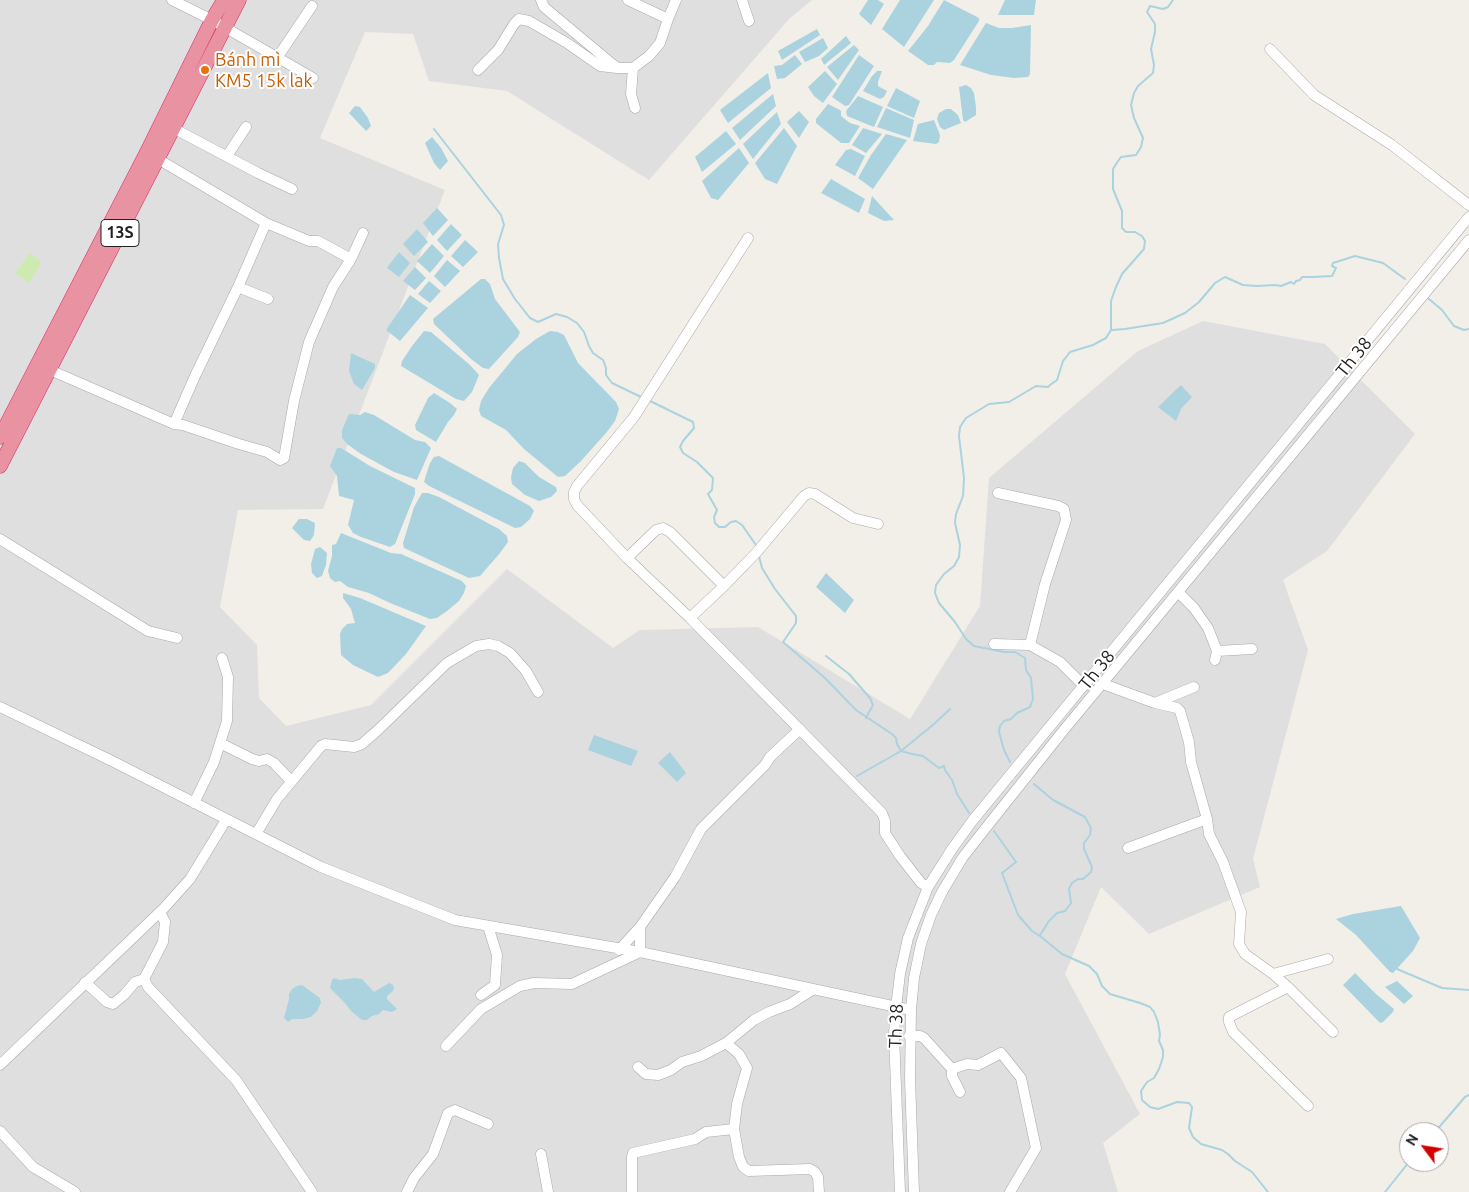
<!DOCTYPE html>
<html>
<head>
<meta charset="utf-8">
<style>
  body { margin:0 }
  #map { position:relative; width:1469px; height:1192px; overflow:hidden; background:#f2efe9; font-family:Ubuntu,sans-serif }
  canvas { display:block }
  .north { position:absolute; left:1399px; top:1122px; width:50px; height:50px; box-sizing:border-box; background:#fff; border:1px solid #a7a7a7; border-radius:50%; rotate:301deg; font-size:14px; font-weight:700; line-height:20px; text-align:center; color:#222 }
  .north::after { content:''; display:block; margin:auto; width:18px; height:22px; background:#d40000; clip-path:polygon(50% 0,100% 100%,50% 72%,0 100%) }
</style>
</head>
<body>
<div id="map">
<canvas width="1469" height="1192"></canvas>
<div class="north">N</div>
</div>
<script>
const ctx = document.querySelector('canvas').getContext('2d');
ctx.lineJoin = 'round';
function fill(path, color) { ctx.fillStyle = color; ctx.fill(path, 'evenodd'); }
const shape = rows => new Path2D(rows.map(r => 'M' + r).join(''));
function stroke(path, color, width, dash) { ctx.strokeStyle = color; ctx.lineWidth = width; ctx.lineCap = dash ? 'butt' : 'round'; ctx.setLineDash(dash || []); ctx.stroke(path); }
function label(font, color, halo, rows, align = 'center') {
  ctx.font = font + ' Ubuntu,sans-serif'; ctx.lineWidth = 4; ctx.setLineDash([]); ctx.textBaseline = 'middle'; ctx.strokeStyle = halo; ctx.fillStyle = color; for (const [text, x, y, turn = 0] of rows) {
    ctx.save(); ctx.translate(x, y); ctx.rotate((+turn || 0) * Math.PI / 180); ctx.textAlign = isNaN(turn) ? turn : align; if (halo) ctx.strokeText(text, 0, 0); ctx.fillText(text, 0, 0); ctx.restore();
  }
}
fill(shape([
  [0,0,812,0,790,18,649,180,507,91,429,81,413,34,365,32,320,138,445,190,323,509,238,510,220,607,257,645,259,698,286,726,371,705,507,569,613,648,640,630,758,627,910,719,980,606,989,478,1138,351,1203,321,1325,344,1415,434,1327,551,1283,580,1308,650,1253,859,1260,887,1149,934,1101,887,1065,974,1140,1114,1103,1143,1118,1192,0,1192]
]), '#e0dfdf');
fill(shape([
  [30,253,40,261,41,263,29,283,15,273]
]), '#cdebb0');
fill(shape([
  [868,0,878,0,884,4,871,25,859,14],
  [900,0,934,0,904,47,882,29],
  [944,0,979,18,979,21,954,60,950,63,937,62,934,65,928,65,908,51,928,26],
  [1005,0,1036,0,1034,15,998,15],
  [986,23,999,28,1012,28,1031,25,1030,74,1028,77,1014,78,991,75,960,65],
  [817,29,820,35,782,60,778,51],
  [846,36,851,43,824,65,821,59],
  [823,38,828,48,819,56,805,62,799,52],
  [854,45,859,50,838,80,827,67],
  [795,55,802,64,785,78,777,79,774,66,782,65],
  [859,55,874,66,849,105,845,106,832,97],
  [825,71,837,84,823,103,814,96,808,87],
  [877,71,882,71,878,82,878,86,887,91,884,97,880,99,863,91,872,76],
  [768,73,771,88,728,123,720,110],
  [966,85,971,88,974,93,976,107,976,115,965,122,963,120,959,87],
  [896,88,920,101,914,118,887,106],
  [773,94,776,106,740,140,732,128],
  [858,96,883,107,874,127,847,116,846,111],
  [828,104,840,110,841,111,841,116,850,123,860,126,849,143,841,143,816,123,816,119],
  [355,106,360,107,368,118,371,126,366,131,349,113],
  [886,108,914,120,910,138,877,127],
  [946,109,951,109,958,115,961,123,944,130,940,127,937,119,939,113],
  [799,111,809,122,799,138,787,122],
  [777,112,781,124,753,159,743,144],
  [934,120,940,135,939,142,936,144,913,141,918,124],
  [784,128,797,146,777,184,765,179,755,163],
  [863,128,882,134,866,153,852,145],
  [726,131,736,144,702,172,695,157],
  [886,134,907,140,873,189,858,178,871,155],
  [432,137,441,148,448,161,440,170,434,163,425,143],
  [739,148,749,163,718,200,711,198,702,181],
  [851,149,865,156,855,176,835,165,846,150],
  [831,179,865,199,859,213,821,193],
  [872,196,894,220,884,221,868,213],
  [437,208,448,220,433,236,423,223],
  [451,224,462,235,447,251,437,240],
  [417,229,428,242,414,256,403,244],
  [465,240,478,252,463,267,451,256],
  [432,244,444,256,430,273,417,261],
  [399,252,410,263,399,277,387,268],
  [447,260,460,271,445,287,434,276],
  [415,267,426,278,415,290,403,281],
  [481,279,485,279,490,284,495,299,520,332,518,337,489,369,483,368,471,359,434,324,433,319],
  [429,281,441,291,430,303,418,294],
  [410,295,428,308,400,341,386,330],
  [424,331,431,332,470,365,479,375,472,392,464,401,456,399,401,366,402,361,412,346],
  [550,331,558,332,564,335,578,363,616,402,619,409,615,421,606,433,581,461,565,476,558,477,524,449,506,430,481,416,479,410,481,401,489,388,517,354,536,339],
  [351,353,375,364,375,368,362,390,354,384,349,371],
  [1181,385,1192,397,1181,409,1176,421,1158,407],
  [434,393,450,403,457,409,454,415,448,422,436,442,416,430,415,425,428,398],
  [365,412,374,415,415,440,425,442,431,448,417,480,394,472,361,454,347,444,342,438,342,430,349,414,360,415],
  [337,448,341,448,370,466,415,488,415,494,395,544,390,547,361,537,353,533,348,525,354,500,339,496,337,476,330,466],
  [439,456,530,506,534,511,530,519,521,527,515,528,429,486,424,482,426,475,430,463,434,457],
  [519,461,525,463,539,477,556,487,557,491,551,497,539,501,525,495,512,484,511,477,513,468],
  [422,493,428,493,439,497,499,529,507,536,508,542,500,553,480,576,469,578,404,548,403,543,414,507],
  [299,519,307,519,315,523,314,535,310,541,304,540,292,528],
  [341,533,391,553,401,554,462,581,466,586,464,593,459,601,447,611,437,618,430,619,390,603,369,593,348,587,340,581,335,582,330,578,328,571,332,556,332,545,336,544],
  [320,547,327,553,326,565,322,576,317,578,312,573,311,564,315,549],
  [826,573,854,600,845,613,816,587],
  [343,593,360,598,426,626,406,654,388,673,378,677,353,665,341,655,340,634,342,629,347,624,355,623,351,609,343,598],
  [594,735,638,751,631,766,588,750],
  [670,752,686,773,677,782,658,763],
  [1401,906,1420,938,1413,951,1393,973,1390,972,1356,935,1336,919,1353,914],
  [1355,973,1376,994,1394,1009,1393,1012,1383,1022,1380,1023,1343,985],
  [334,978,340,980,355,978,362,979,374,992,389,983,392,984,394,987,393,991,387,996,387,999,397,1009,392,1012,383,1010,379,1014,372,1016,367,1020,362,1020,351,1011,345,1003,330,988,332,980],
  [1397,981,1413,996,1404,1004,1385,987],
  [302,985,320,998,321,1003,317,1011,311,1017,303,1019,292,1019,288,1022,284,1018,289,999,289,994,292,989,297,986]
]), '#aad3df');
stroke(shape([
  [434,129,501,215,504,225,498,244,499,258,503,279,515,299,530,318,538,322,556,314,567,317,577,323,584,332,589,346,593,353,603,360,606,368,606,375,612,383,641,397],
  [1429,299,1442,310,1454,326,1464,330,1469,329],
  [1112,330,1125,329,1163,323,1185,313,1199,302,1215,283,1225,277,1243,285,1257,286,1275,285,1281,286,1291,282,1294,284,1296,281,1300,280,1302,277,1313,277,1332,276,1336,268,1332,266,1333,263,1355,256,1383,263,1405,279],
  [648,400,693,422,694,428,683,441,680,447,683,453,697,462,713,478,712,490,708,494,717,510,714,517,715,523,719,527,725,527,731,522,736,521,742,525,756,545],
  [759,556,762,568,775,589,796,616,796,623,783,642,825,678,856,710,892,734,896,738,897,744,901,751,912,754,923,756,939,768,944,766,945,770,952,780,957,794,969,813],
  [826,656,849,674,870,698,873,705,866,718],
  [1010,762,1004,750,999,732,1000,726,1004,721,1011,719,1017,713,1030,707,1033,699,1031,678,1026,670,1025,658,1015,652,1004,652,974,646,966,639,955,622,939,603,935,593,936,585,944,574,954,566,959,557,960,545,955,523,956,514,963,496,964,478,959,436,960,427,966,418,989,404,1009,402,1036,386,1048,387,1050,385,1057,380,1063,361,1070,352,1093,345,1106,338,1111,330,1111,301,1116,287,1122,274,1144,249,1145,241,1142,236,1135,232,1126,232,1122,228,1122,211,1113,189,1113,169,1118,161,1121,157,1136,155,1141,147,1143,138,1134,118,1131,105,1134,93,1138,86,1153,73,1154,65,1151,49,1155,32,1155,24,1147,12,1150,6,1163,9,1168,7,1173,0],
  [857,776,901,751,934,724,950,709],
  [1034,784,1053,800,1085,817,1091,828,1090,835,1084,843,1084,849,1092,867,1091,872,1083,879,1078,879,1072,883,1069,889,1071,903,1065,911,1057,913,1049,921,1040,935],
  [994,831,1016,862,1002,873,1018,915,1032,931,1040,936,1062,954,1089,966,1097,974,1102,986,1110,994,1140,1003,1150,1007,1154,1012,1158,1022,1160,1035,1159,1041,1163,1050,1163,1057,1159,1069,1154,1078,1147,1082,1141,1091,1142,1100,1150,1107,1158,1109,1177,1102,1189,1103,1192,1107,1189,1128,1193,1137,1201,1144,1222,1150,1228,1154,1235,1161,1252,1172,1268,1192],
  [1397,969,1442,988,1469,990],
  [1435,1132,1465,1097,1469,1095],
  [1385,1192,1409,1162]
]), '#aad3df', 2);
const minor = shape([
  [172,0,212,20,313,78],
  [541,0,544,7,611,63,618,68,633,68,649,56,660,43,668,19,676,0],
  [628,0,668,19],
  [742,0,749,21],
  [1270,49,1314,95,1392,145,1469,205],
  [277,58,312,6],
  [633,68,631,94,635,108],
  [478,70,498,50,514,24,519,19,529,21,567,43,600,66,617,68],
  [173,128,258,173,292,189],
  [227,156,246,127],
  [748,238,634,417,577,486,574,492,574,499,577,505,627,558,690,618,882,813,885,821,885,833,900,856,921,883,928,887],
  [351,259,363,233],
  [238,287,268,299],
  [50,370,174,424,183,425,239,444,267,452,280,460,284,458,294,401,309,342,333,287,351,259,318,241,309,241,266,223,158,159],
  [174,424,195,376,238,287,266,223],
  [998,493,1058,506,1064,509,1066,520,1045,584,1030,645],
  [0,539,148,631,177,638],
  [627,558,656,530,663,528,670,532,724,586],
  [1178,592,1194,608,1208,628,1217,651,1215,660],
  [690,618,724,586,756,553,804,496,809,493,815,494,853,518,878,524],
  [994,644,1030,645,1060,662,1084,686],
  [1217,651,1252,649],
  [1103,684,1155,703,1177,708,1180,711,1189,742,1191,762,1207,819,1209,834,1223,862,1241,912,1239,944,1245,954,1273,974,1328,959],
  [1155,703,1194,687],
  [0,707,110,760,321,867,455,920,640,952,911,1010],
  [220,743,252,759,259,761,267,759,274,763,291,781],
  [194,803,214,762,227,721,228,677,222,658],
  [256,834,277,799,321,746,325,744,354,747,362,744,378,730,447,663,476,646,489,644,498,646,510,653,526,671,538,692],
  [1128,848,1207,819],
  [619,950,640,927,675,877,701,829,765,765,770,757,800,729],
  [1273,974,1288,987,1229,1017,1229,1022,1233,1032,1308,1106],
  [144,979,163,942,165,922,160,912],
  [85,982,107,1002,113,1004,124,995,135,982,144,979,148,987,236,1080,312,1192],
  [1288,987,1333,1032],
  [481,995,495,985,497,955,488,926],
  [909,1036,920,1036,924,1038,952,1069],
  [726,1043,739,1054,747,1068,737,1104,734,1129],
  [446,1046,481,1009,520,986,534,983,572,984,640,952,640,927],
  [0,1065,164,908,190,879,226,820],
  [638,1067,646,1074,658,1075,671,1070,682,1062,701,1056,726,1043,754,1020,769,1012,790,1004,812,990],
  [960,1092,952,1076,952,1069,967,1064,978,1065,1001,1053,1021,1078,1036,1148,1010,1192],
  [0,1131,33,1167,75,1192],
  [541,1154,548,1192],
  [407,1192,414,1178,433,1154,448,1113,455,1110,488,1124],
  [632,1192,632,1157,633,1153,695,1139,706,1132,734,1129,739,1157,743,1167,749,1171,810,1169,815,1172,818,1177,819,1192],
  [900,1192,894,1034,896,1008,900,974,908,938,928,887,952,849,973,820,1469,217],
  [914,1192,910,1079,911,1010,914,978,921,944,931,915,942,892,963,857,985,829,1063,731,1469,240]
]);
const highway = shape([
  [0,437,147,152,212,20,224,0],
  [0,466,239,0]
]);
stroke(minor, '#a9a9a9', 11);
stroke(highway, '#dc2a67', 15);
stroke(minor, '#fff', 10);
stroke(highway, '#e892a2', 14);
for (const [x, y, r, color] of [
  [205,70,5,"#e8710a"]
]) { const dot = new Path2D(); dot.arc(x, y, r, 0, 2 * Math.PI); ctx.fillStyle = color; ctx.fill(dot); stroke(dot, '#fff', 2); }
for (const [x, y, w] of [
  [120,233,38]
]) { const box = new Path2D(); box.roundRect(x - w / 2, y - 13.5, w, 27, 4); ctx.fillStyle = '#fff'; ctx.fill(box); stroke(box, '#222', 1); }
label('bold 16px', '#222', null, [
  ["13S",120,233]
]);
label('18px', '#c56008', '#fff', [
  ["Bánh mì",215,60],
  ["KM5 15k lak",215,81]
], 'left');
label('18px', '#222', '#fff', [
  ["Th 38",1354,357,-51],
  ["Th 38",1097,670,-51],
  ["Th 38",896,1026,-88]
]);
</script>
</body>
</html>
